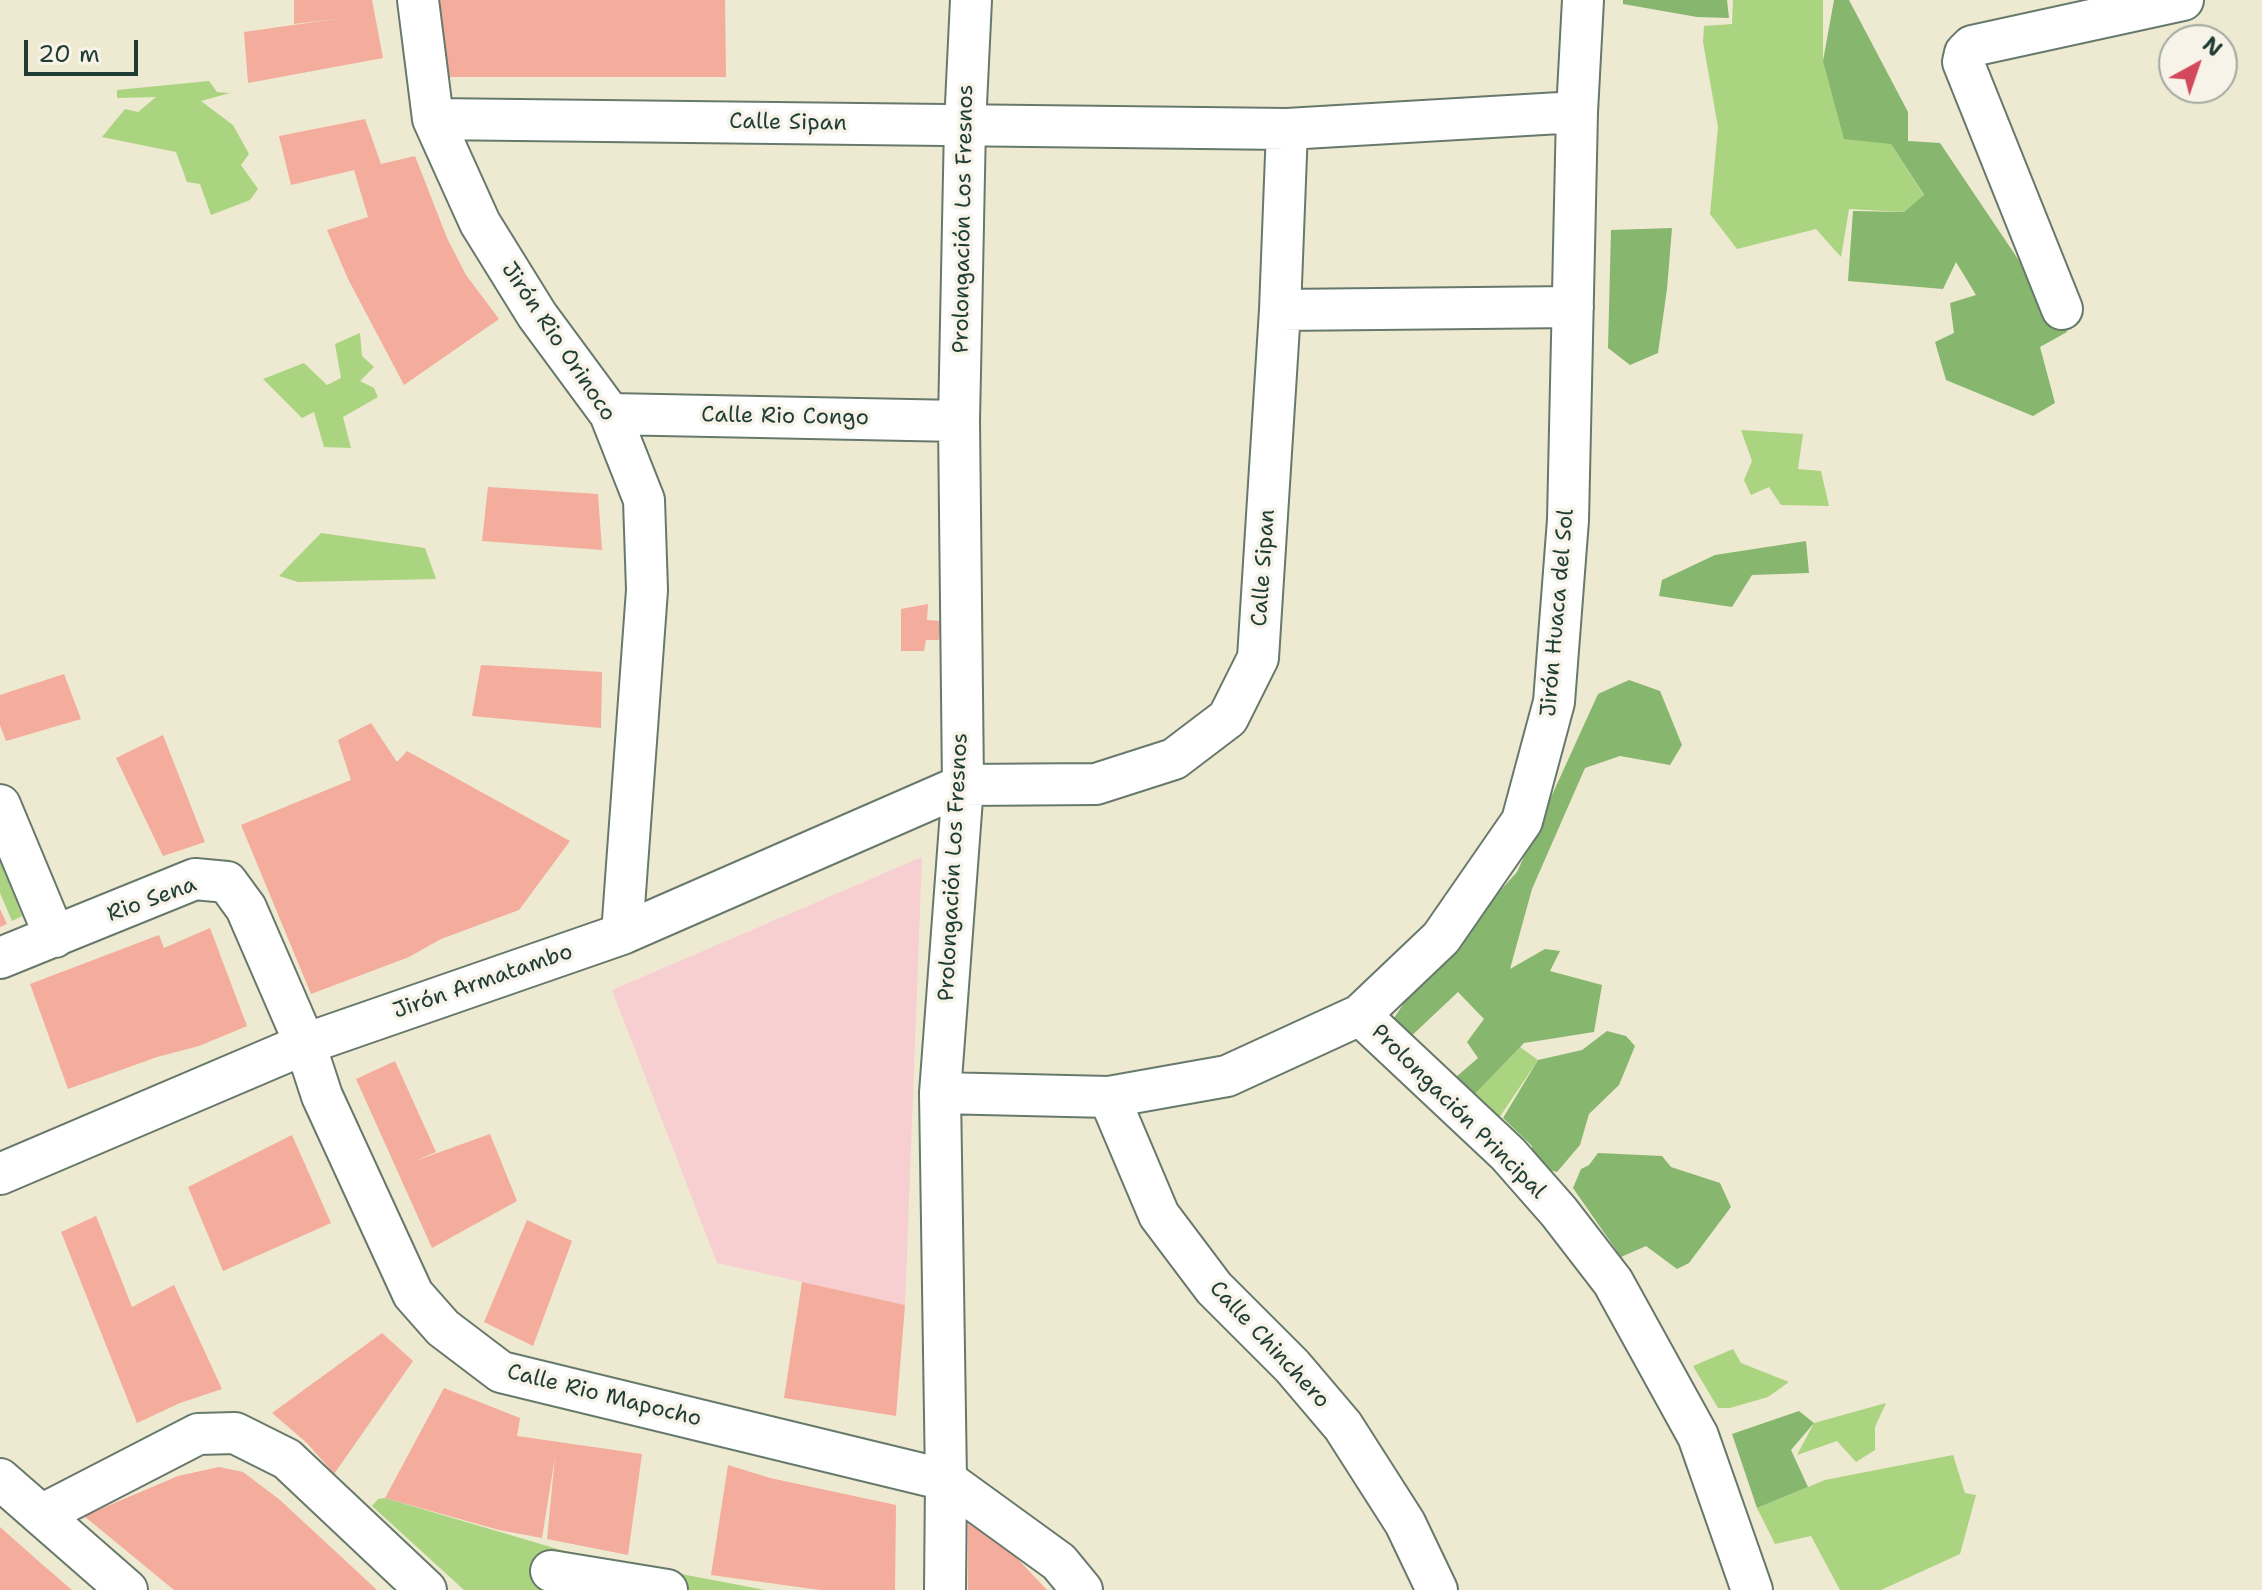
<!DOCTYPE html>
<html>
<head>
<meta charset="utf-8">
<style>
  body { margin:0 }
  #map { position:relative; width:2262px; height:1590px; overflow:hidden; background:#eee9d1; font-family:"Shantell Sans",sans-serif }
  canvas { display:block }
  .north { position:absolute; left:2158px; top:24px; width:80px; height:80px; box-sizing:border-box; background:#f7f3e8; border:2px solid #a1aaa0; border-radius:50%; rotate:40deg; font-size:22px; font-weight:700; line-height:32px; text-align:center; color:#1f3d34 }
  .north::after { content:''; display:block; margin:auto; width:28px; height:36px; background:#d1495b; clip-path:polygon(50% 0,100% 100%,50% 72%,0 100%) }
  .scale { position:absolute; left:24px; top:40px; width:114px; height:36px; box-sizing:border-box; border:4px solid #1f3d34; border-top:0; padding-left:10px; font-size:24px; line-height:28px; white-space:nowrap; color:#1f3d34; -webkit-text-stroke:6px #f7f3e8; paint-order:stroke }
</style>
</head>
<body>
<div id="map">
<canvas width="2262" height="1590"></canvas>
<div class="north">N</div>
<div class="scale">20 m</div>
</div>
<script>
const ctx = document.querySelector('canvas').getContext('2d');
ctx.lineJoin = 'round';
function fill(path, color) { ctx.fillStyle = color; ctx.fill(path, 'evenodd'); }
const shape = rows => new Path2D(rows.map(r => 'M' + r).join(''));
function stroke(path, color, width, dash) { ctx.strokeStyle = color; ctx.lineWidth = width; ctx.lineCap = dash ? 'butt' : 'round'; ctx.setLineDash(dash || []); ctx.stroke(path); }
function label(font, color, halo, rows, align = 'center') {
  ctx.font = font + ' "Shantell Sans",sans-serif'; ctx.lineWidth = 7; ctx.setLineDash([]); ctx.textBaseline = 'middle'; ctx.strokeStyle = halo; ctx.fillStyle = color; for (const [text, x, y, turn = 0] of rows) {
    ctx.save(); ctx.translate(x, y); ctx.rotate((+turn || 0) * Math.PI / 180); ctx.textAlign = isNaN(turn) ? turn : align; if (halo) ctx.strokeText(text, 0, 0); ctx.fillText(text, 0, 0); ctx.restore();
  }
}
fill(shape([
  [922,857,905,1305,717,1263,612,990]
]), '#f7cfd1');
fill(shape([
  [1733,0,1823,0,1823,61,1891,144,1924,196,1904,212,1849,209,1841,257,1816,229,1737,249,1710,214,1718,127,1703,42,1704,26,1732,24],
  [209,81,217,92,230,93,201,101,233,125,249,154,241,165,258,189,250,200,211,215,200,184,187,182,176,152,102,137,125,109,138,112,156,97,117,98,117,90],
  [360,333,362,356,374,367,360,381,374,388,378,397,343,417,351,448,324,447,314,412,302,418,263,379,304,363,327,385,341,378,335,344],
  [1741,430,1803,434,1798,469,1821,471,1829,506,1781,505,1769,487,1751,495,1744,480,1752,461],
  [321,533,425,548,436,579,298,582,279,576],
  [0,861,22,916,12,921,0,893],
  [1520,1047,1538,1060,1499,1118,1472,1097],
  [1733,1349,1741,1363,1789,1382,1768,1397,1730,1408,1718,1408,1693,1366],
  [1886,1403,1875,1427,1875,1450,1856,1462,1837,1441,1797,1455,1814,1423],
  [1953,1455,1965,1493,1976,1495,1960,1554,1881,1590,1840,1590,1811,1536,1775,1544,1757,1508,1825,1480],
  [385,1498,571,1553,765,1590,464,1590,372,1506,378,1499]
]), '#aad480');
fill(shape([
  [1623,0,1727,0,1729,18,1697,17,1623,4],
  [1834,0,1849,0,1908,112,1908,141,1940,143,2067,332,2040,347,2055,403,2033,416,1946,380,1935,342,1954,333,1950,303,1976,295,1956,262,1943,289,1848,281,1853,211,1904,212,1924,195,1891,144,1844,139,1823,61],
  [1672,228,1667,289,1658,353,1630,365,1608,348,1611,230],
  [1806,541,1809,573,1752,575,1732,607,1659,596,1662,580,1715,555],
  [1629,680,1660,691,1682,745,1670,765,1620,756,1585,768,1532,889,1510,969,1545,949,1560,951,1550,971,1602,985,1594,1032,1524,1043,1472,1097,1448,1084,1478,1058,1467,1042,1484,1019,1458,992,1406,1041,1390,1024,1418,982,1517,872,1598,694],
  [1607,1031,1626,1036,1635,1046,1619,1085,1589,1114,1580,1145,1557,1172,1532,1165,1532,1146,1503,1118,1538,1060,1582,1050],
  [1598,1153,1662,1156,1671,1167,1720,1183,1731,1207,1689,1263,1677,1269,1646,1246,1621,1257,1573,1188,1581,1169,1589,1165],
  [1799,1411,1814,1423,1791,1450,1808,1487,1757,1508,1732,1434]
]), '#87b66e');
fill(shape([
  [294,0,372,0,383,58,248,83,244,32,336,19,294,24],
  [440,0,725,0,726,77,447,77],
  [365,119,381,164,415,156,447,238,466,275,499,319,404,385,348,279,327,230,368,217,354,170,291,185,279,136],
  [488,487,598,494,602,550,482,541],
  [928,604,927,620,941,621,939,640,926,640,924,651,901,651,901,609],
  [481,665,602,672,601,728,472,716],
  [64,674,81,719,6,741,0,725,0,695],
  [371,723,397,762,407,751,570,841,519,910,441,939,409,957,311,994,241,825,351,780,338,740],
  [163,735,205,842,163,856,116,758],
  [0,909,7,924,0,927],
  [210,928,247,1026,199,1046,157,1057,68,1089,30,984,159,935,164,948],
  [395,1061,436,1152,415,1161,490,1134,517,1201,432,1248,356,1079],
  [292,1135,331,1223,223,1271,188,1187],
  [96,1216,132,1307,174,1285,222,1389,180,1403,137,1423,61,1232],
  [527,1220,572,1241,533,1346,484,1322],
  [802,1282,905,1305,896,1416,784,1398],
  [382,1333,413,1361,334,1474,307,1443,272,1413],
  [444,1388,520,1418,517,1436,642,1454,628,1555,547,1539,555,1457,542,1538,499,1530,385,1498],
  [728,1465,770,1478,896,1505,895,1590,820,1590,711,1575],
  [219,1467,243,1472,280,1500,377,1590,174,1590,84,1516,178,1476],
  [968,1518,1012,1553,1047,1590,968,1590],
  [0,1527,36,1559,72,1590,0,1590]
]), '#f4ac9c');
const minor = shape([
  [418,0,433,119,480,223,537,315,610,414,644,500,647,590,622,934],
  [433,119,1287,129,1577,112],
  [2062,309,1963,62,1965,53,1972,46,2183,0],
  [1280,310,1573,307],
  [610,414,959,421],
  [0,805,55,937],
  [0,958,195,879,227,882,246,908,305,1044,322,1096,413,1294,443,1328,501,1372,946,1480,1059,1562,1082,1590],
  [1360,1015,1508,1154,1559,1212,1613,1282,1698,1436,1752,1590],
  [940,1093,1109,1097,1227,1076,1360,1015,1441,938,1522,821,1554,702,1568,520,1577,112,1583,0],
  [1109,1097,1159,1215,1214,1288,1292,1366,1343,1426,1405,1523,1437,1590],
  [0,1174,305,1044,622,934,963,785,1096,784,1174,759,1228,718,1258,658,1280,310,1287,129],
  [0,1479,127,1590],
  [41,1515,198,1434,235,1433,287,1459,426,1590],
  [551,1571,667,1590],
  [945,1590,946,1480,940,1093,963,785,959,421,965,125,971,0]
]);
stroke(minor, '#67796b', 44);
stroke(minor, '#fff', 40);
label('22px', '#1f3d34', '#f7f3e8', [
  ["Calle Sipan",788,123,1],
  ["Prolongación Los Fresnos",964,219,-89],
  ["Jirón Rio Orinoco",558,342,56],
  ["Calle Rio Congo",785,417,1],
  ["Calle Sipan",1264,568,-86],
  ["Jirón Huaca del Sol",1558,613,-85],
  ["Prolongación Los Fresnos",954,867,-87],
  ["Rio Sena",152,900,-20],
  ["Jirón Armatambo",483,982,-19],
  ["Prolongación Principal",1458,1112,45],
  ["Calle Chinchero",1269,1345,47],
  ["Calle Rio Mapocho",604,1396,14]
]);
</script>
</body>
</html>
